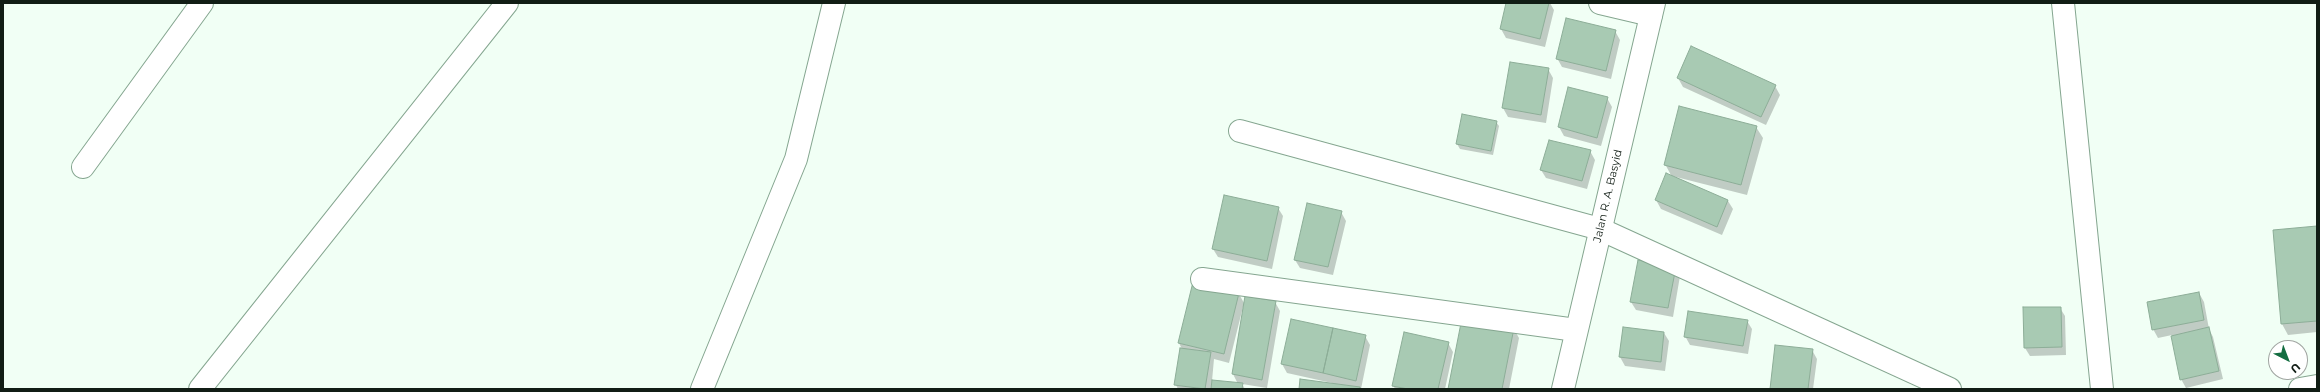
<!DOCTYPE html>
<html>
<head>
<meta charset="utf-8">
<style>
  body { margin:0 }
  #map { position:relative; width:2320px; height:392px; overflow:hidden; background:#f1fff5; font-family:Montserrat,sans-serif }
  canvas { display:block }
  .frame { position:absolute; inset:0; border:4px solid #111d15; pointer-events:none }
  .north { position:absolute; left:2268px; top:340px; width:40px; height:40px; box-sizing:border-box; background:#fff; border:1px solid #a0a5a1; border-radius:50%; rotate:138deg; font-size:11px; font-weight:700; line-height:16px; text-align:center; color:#111d15 }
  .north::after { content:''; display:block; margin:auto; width:14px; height:18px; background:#146d41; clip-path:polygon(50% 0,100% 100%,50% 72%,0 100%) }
</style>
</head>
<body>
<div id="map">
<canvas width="2320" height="392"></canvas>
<div class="frame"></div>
<div class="north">U</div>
</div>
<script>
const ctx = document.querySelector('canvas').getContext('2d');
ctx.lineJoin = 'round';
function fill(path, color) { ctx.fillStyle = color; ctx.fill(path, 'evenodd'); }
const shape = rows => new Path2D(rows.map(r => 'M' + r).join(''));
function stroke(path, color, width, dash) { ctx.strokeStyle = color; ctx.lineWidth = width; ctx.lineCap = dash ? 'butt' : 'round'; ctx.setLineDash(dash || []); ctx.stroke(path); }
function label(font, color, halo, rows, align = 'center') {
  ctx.font = font + ' Montserrat,sans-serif'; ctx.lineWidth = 3.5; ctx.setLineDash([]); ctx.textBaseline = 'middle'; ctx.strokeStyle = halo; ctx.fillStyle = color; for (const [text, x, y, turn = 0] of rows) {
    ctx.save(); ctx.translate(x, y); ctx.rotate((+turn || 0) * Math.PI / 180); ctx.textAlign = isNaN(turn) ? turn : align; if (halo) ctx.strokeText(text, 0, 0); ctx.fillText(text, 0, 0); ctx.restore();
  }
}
fill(shape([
  [1507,3,1550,3,1554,10,1545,47,1506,38,1501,29],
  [1615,31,1620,40,1611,79,1562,67,1557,58],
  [1548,69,1553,78,1546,123,1508,117,1503,108],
  [1678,78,1775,86,1780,95,1766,125,1683,87],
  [1607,98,1612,107,1601,146,1564,136,1559,127],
  [1496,122,1499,126,1493,155,1460,149,1457,144],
  [1756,127,1763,138,1747,195,1672,176,1728,201,1733,209,1722,235,1661,209,1656,200,1672,177,1665,164],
  [1590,151,1595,160,1587,189,1546,178,1541,170],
  [1278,208,1283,216,1272,269,1218,257,1213,249],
  [1341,212,1346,221,1333,275,1300,268,1295,260],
  [2317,227,2317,332,2288,335,2282,324],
  [1639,261,1680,276,1673,317,1636,310,1631,302],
  [1194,283,1239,294,1244,303,1229,363,1214,359,1212,381,1238,384,1233,374,1246,297,1275,302,1280,311,1267,388,1242,384,1245,389,1178,389,1176,385,1182,349,1179,343],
  [2199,293,2204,302,2209,329,2213,337,2223,379,2186,388,2181,379,2172,335,2158,338,2153,329],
  [2060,308,2065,316,2066,355,2030,356,2025,348],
  [1292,320,1365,336,1370,345,1361,389,1300,389,1332,383,1287,373,1282,364],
  [1747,321,1752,329,1748,354,1690,345,1685,336],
  [1623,328,1664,333,1669,341,1665,371,1625,366,1620,357],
  [1514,329,1519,338,1509,389,1449,389],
  [1448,343,1453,352,1445,389,1395,389,1393,385],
  [1812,350,1817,359,1813,389,1771,389]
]), '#0003');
const building = shape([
  [1506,3,1549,3,1540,39,1500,29,1506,3],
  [1566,18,1616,30,1606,71,1556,59,1566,18],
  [1691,46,1776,85,1761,117,1677,78,1691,46],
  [1510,62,1549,68,1541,115,1502,108,1510,62],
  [1568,87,1608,97,1597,138,1558,127,1568,87],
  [1679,106,1757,126,1741,185,1664,165,1679,106],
  [1462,114,1497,121,1491,151,1456,144,1462,114],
  [1549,140,1591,150,1582,181,1540,170,1549,140],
  [1666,173,1728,200,1717,227,1655,200,1666,173],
  [1224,195,1279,207,1267,261,1212,249,1224,195],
  [1307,203,1342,211,1328,267,1294,260,1307,203],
  [2317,226,2317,321,2281,324,2273,230,2317,226],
  [1638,260,1676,267,1668,308,1630,302,1638,260],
  [1193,282,1239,293,1224,354,1178,343,1193,282],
  [2199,292,2204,320,2152,330,2147,302,2199,292],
  [1245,296,1276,301,1262,380,1232,374,1245,296],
  [2023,307,2061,307,2062,347,2024,348,2023,307],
  [1688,311,1748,320,1743,346,1684,337,1688,311],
  [1462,318,1514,328,1502,389,1448,389,1462,318],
  [1291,319,1333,328,1323,373,1281,364,1291,319],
  [1623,327,1664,332,1661,362,1619,357,1623,327],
  [2209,327,2219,371,2180,380,2171,336,2209,327],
  [1333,328,1366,335,1356,381,1323,373,1333,328],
  [1404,332,1449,342,1438,389,1408,389,1392,386,1404,332],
  [1775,345,1813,349,1808,389,1770,389,1775,345],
  [1180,348,1211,352,1205,389,1174,385,1180,348],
  [1300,379,1360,387,1360,389,1299,389,1300,379],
  [1212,380,1243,383,1242,389,1211,389,1212,380]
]);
fill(building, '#a8cab3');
stroke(building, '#8cad97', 1);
const street = shape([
  [1600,3,1651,15],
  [2063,3,2102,389],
  [1240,131,1600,229,1950,389],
  [83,167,202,3],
  [1202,279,1576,330],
  [200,389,507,3],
  [702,389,796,159,834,3],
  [2300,389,2317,386]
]);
const secondary = shape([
  [1563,389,1654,3]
]);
stroke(street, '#85a690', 24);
stroke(secondary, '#85a690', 24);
stroke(street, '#fff', 22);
stroke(secondary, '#fff', 22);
label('11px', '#111d15', '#fff', [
  ["Jalan R. A. Basyid",1608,196,-77]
]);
</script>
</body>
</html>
